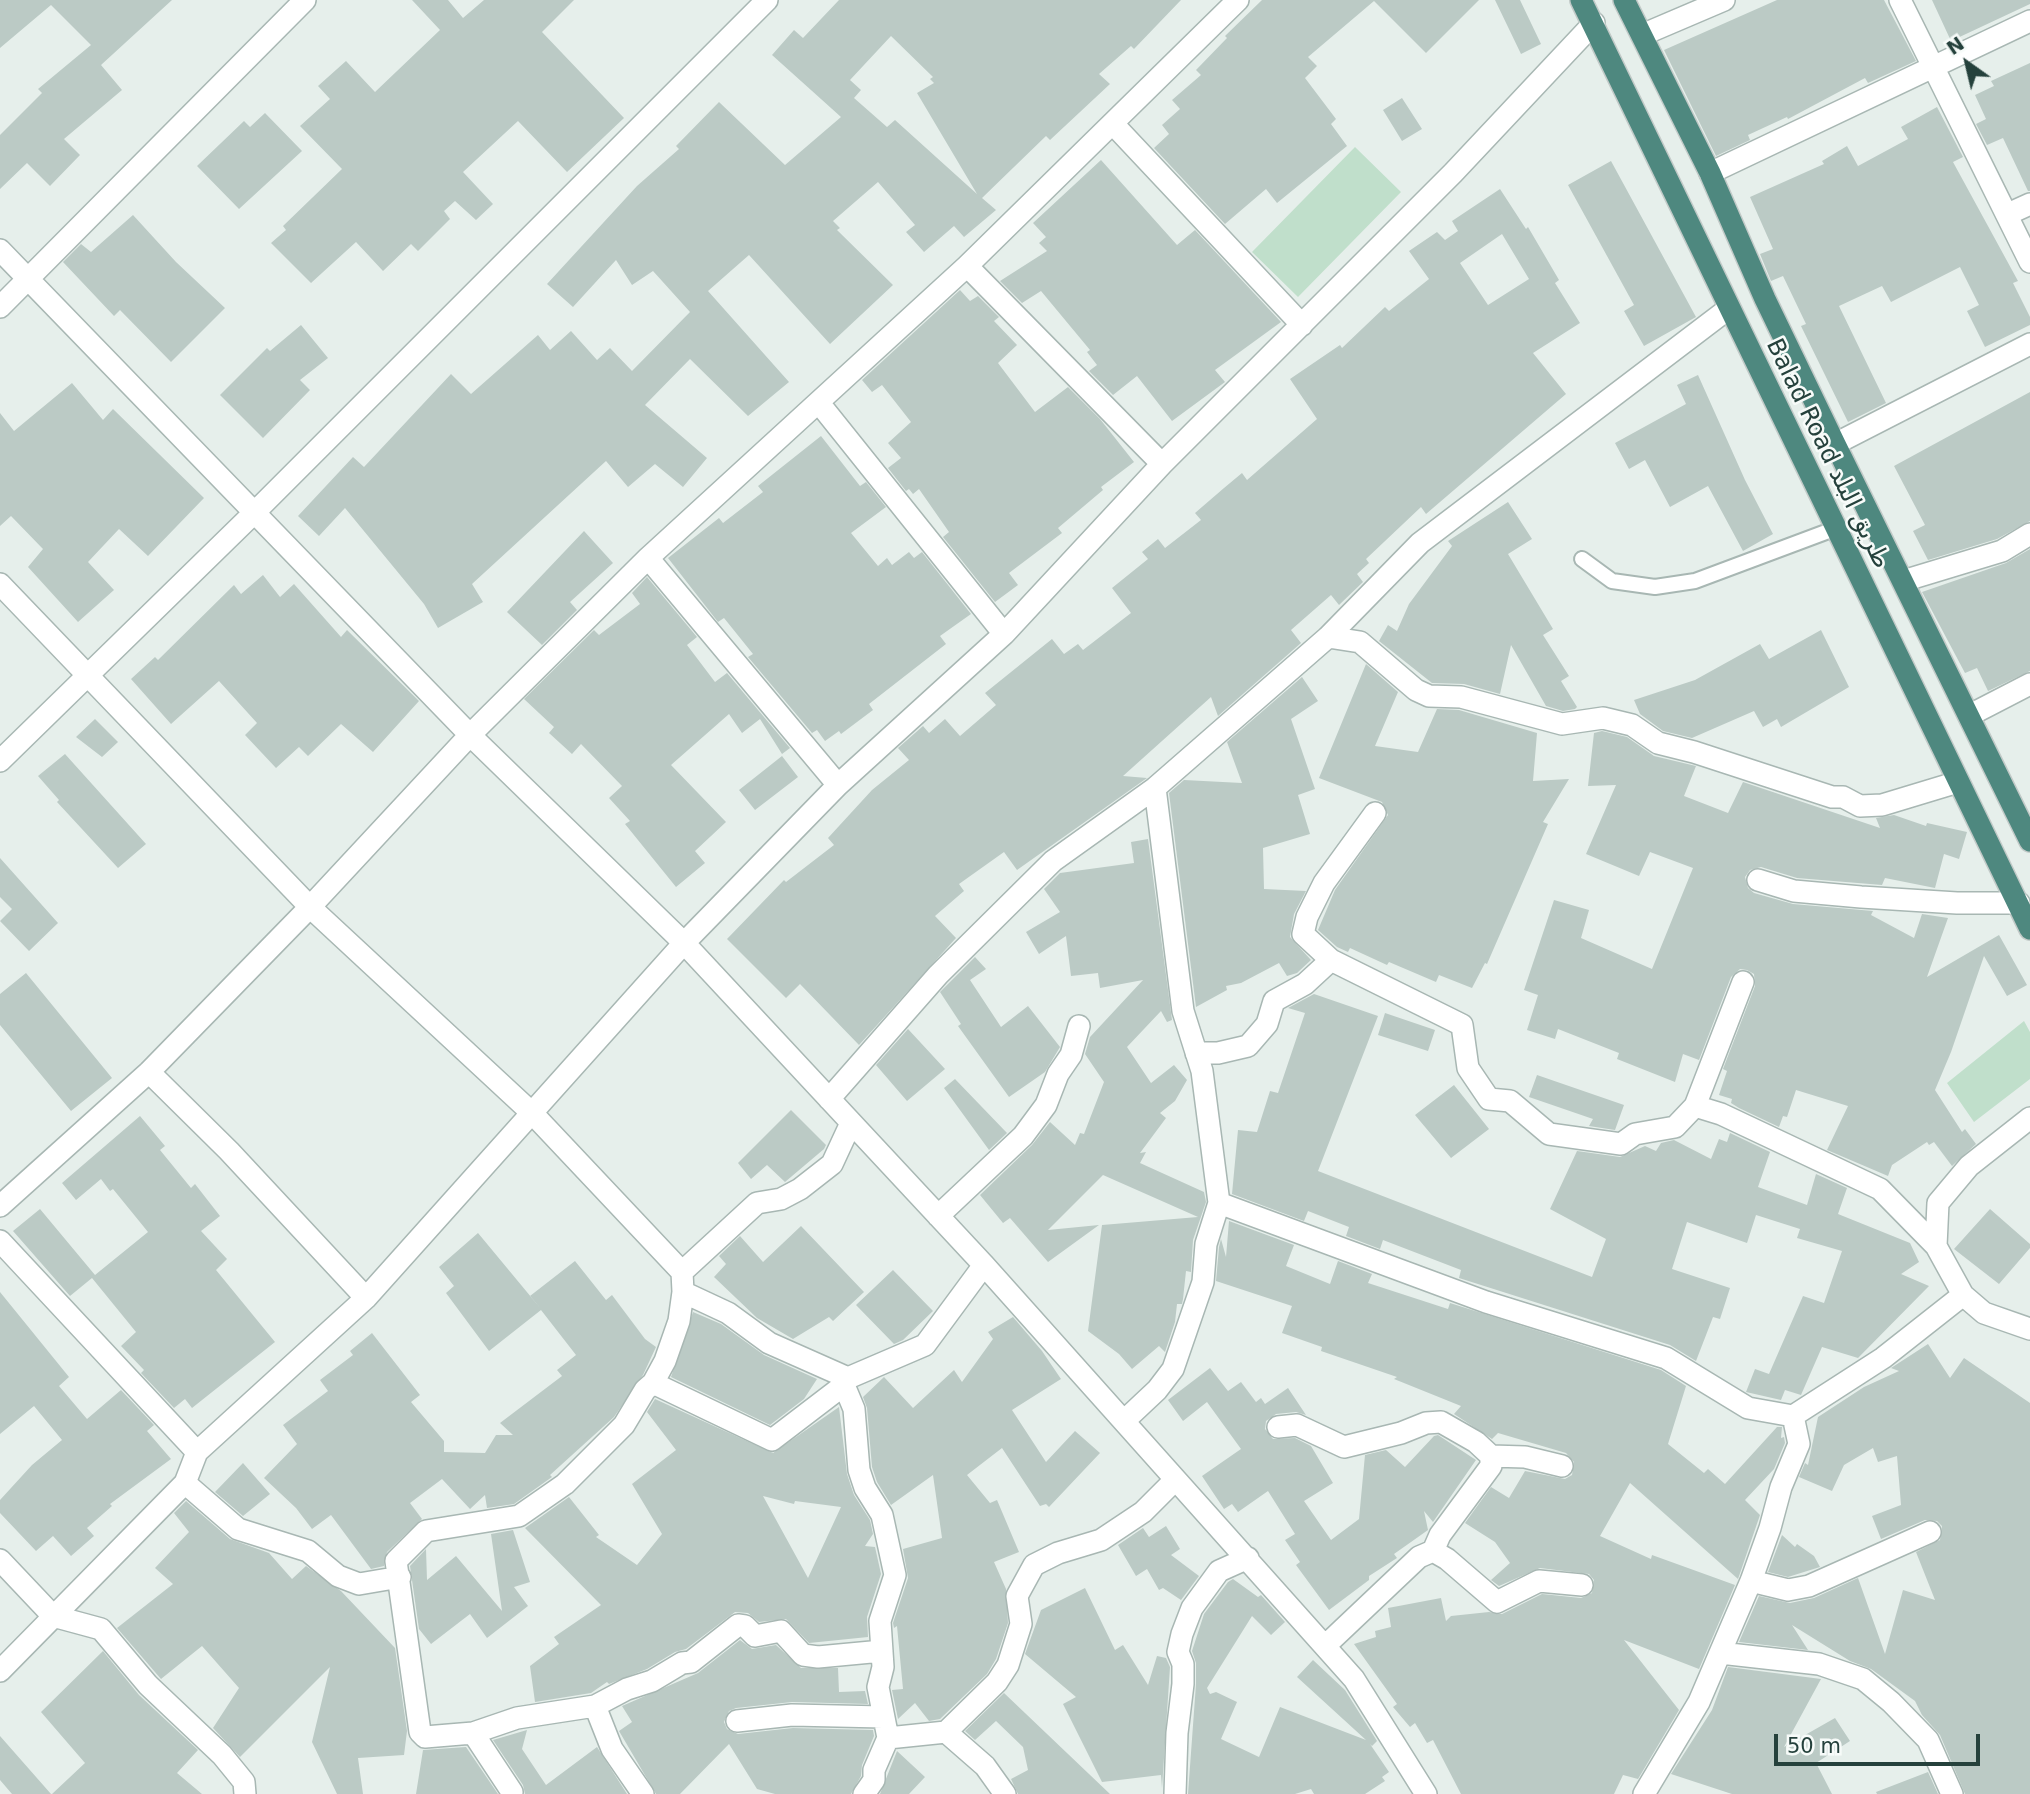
<!DOCTYPE html>
<html>
<head>
<meta charset="utf-8">
<style>
  body { margin:0 }
  #map { position:relative; width:2030px; height:1794px; overflow:hidden; background:#e6efeb; font-family:"DejaVu Sans",sans-serif }
  canvas { display:block }
  .north { position:absolute; left:1932px; top:28px; width:70px; height:70px; -webkit-text-stroke:5px #f7fbf9; paint-order:stroke; rotate:326deg; font-size:19px; font-weight:700; line-height:28px; text-align:center; color:#25413c }
  .north::after { content:''; display:block; margin:auto; width:24px; height:32px; background:#25413c; clip-path:polygon(50% 0,100% 100%,50% 72%,0 100%) }
  .scale { position:absolute; left:1774px; top:1734px; width:206px; height:32px; box-sizing:border-box; border:4px solid #25413c; border-top:0; padding-left:9px; font-size:21px; line-height:24px; white-space:nowrap; color:#25413c; -webkit-text-stroke:5px #f7fbf9; paint-order:stroke }
</style>
</head>
<body>
<div id="map">
<canvas width="2030" height="1794"></canvas>
<div class="north">N</div>
<div class="scale">50 m</div>
</div>
<script>
const ctx = document.querySelector('canvas').getContext('2d');
ctx.lineJoin = 'round';
function fill(path, color) { ctx.fillStyle = color; ctx.fill(path, 'evenodd'); }
const shape = rows => new Path2D(rows.map(r => 'M' + r).join(''));
function stroke(path, color, width, dash) { ctx.strokeStyle = color; ctx.lineWidth = width; ctx.lineCap = dash ? 'butt' : 'round'; ctx.setLineDash(dash || []); ctx.stroke(path); }
function label(font, color, halo, rows, align = 'center') {
  ctx.font = font + ' "DejaVu Sans",Cairo,sans-serif'; ctx.lineWidth = 5; ctx.setLineDash([]); ctx.textBaseline = 'middle'; ctx.strokeStyle = halo; ctx.fillStyle = color; for (const [text, x, y, turn = 0] of rows) {
    ctx.save(); ctx.translate(x, y); ctx.rotate((+turn || 0) * Math.PI / 180); ctx.textAlign = isNaN(turn) ? turn : align; if (halo) ctx.strokeText(text, 0, 0); ctx.fillText(text, 0, 0); ctx.restore();
  }
}
fill(shape([
  [1355,147,1401,192,1298,297,1252,252],
  [2024,1021,2030,1032,2030,1079,1974,1122,1947,1083]
]), '#c0dfcb');
fill(shape([
  [0,0,172,0,101,65,122,90,64,139,80,155,50,186,27,163,0,189,0,135,42,93,38,89,91,45,51,5,0,48],
  [412,0,448,0,463,18,484,0,574,0,542,32,624,118,567,172,518,121,463,172,493,204,476,220,455,201,444,211,450,219,418,251,411,244,383,271,356,242,311,283,271,243,286,230,283,226,342,169,300,126,330,99,318,86,346,61,375,92,440,30],
  [839,0,1181,0,1134,49,1131,46,1099,74,1110,84,1050,140,1046,136,982,198,996,210,964,237,954,226,924,252,906,232,915,225,878,182,833,221,840,228,837,230,893,285,830,344,749,255,708,291,789,382,748,416,690,359,645,405,707,458,683,487,655,464,628,487,606,461,472,584,483,602,438,628,424,604,345,508,319,536,298,516,353,457,364,467,451,374,471,394,538,335,550,350,571,331,597,360,610,348,632,371,690,312,653,271,632,285,616,260,573,307,547,284,637,186,679,149,676,146,719,102,785,165,841,117,772,55,794,30,803,38],
  [891,36,933,77,930,79,934,83,917,93,977,194,895,120,887,127,854,98,861,90,850,80],
  [1262,0,1479,0,1426,53,1374,1,1308,57,1317,66,1305,78,1336,119,1331,124,1347,146,1277,203,1266,189,1225,224,1154,148,1169,134,1162,125,1180,109,1172,100,1201,75,1196,70,1227,38,1225,36],
  [1495,0,1520,0,1541,44,1521,54],
  [1777,0,1884,0,1916,61,1868,83,1865,78,1788,119,1787,117,1748,135,1750,140,1716,156,1664,50],
  [1932,0,2030,0,2030,4,1951,41],
  [2030,63,2030,191,2028,191,2003,138,1987,145,1976,124,1986,119,1975,95,1994,86,1991,81],
  [1402,98,1422,129,1402,141,1383,110],
  [1937,107,1963,157,1953,162,2018,281,2013,283,2030,317,2030,325,1985,347,1967,311,1979,305,1960,267,1891,302,1882,286,1839,306,1886,403,1848,422,1801,326,1806,324,1783,276,1771,281,1760,254,1773,249,1750,197,1824,164,1822,161,1847,146,1858,166,1908,139,1901,127],
  [265,113,302,151,239,209,197,166,244,121,250,127],
  [1101,160,1177,245,1195,230,1281,322,1215,370,1225,382,1172,421,1137,376,1113,395,1089,371,1097,365,1087,352,1090,350,1041,291,1022,303,1000,281,1047,251,1039,243,1046,237,1033,223],
  [1611,161,1696,317,1644,346,1624,311,1634,305,1568,185],
  [1500,189,1526,229,1528,227,1559,280,1555,283,1580,323,1533,353,1566,394,1426,514,1421,507,1366,559,1369,563,1357,574,1363,582,1339,605,1331,595,1291,630,1301,643,1218,716,1211,697,1123,776,1147,778,1017,870,1004,852,959,884,964,891,935,916,956,938,859,1045,800,984,786,998,727,939,784,880,786,882,834,845,828,838,872,790,909,760,898,748,923,726,929,733,945,719,960,736,996,705,985,693,1052,639,1064,654,1078,644,1083,650,1131,613,1112,588,1148,559,1142,552,1158,539,1165,548,1201,520,1195,513,1224,488,1242,473,1247,480,1317,419,1290,379,1340,345,1342,348,1385,307,1389,311,1429,279,1409,251,1437,232,1445,240,1458,231,1452,221],
  [1502,234,1529,279,1488,305,1460,263],
  [133,215,176,262,225,308,171,362,120,310,114,316,63,262,81,244,91,252],
  [960,290,970,301,978,296,999,317,994,321,1017,345,998,363,1035,412,1068,387,1100,419,1134,462,1101,487,1103,490,1058,528,1062,533,1009,573,1018,585,995,602,943,537,949,532,919,489,913,494,909,489,906,491,888,468,901,458,888,443,911,422,882,385,872,392,862,380],
  [301,325,328,358,300,380,310,390,263,438,220,395,267,348,270,351],
  [1698,375,1745,480,1773,534,1743,551,1708,486,1670,507,1645,460,1629,469,1615,443,1686,404,1677,385],
  [72,383,103,420,113,409,204,498,148,556,119,529,88,562,114,590,78,622,28,567,43,549,11,516,0,526,0,413,14,431],
  [2030,392,2030,521,1997,539,1928,560,1913,531,1925,525,1894,466],
  [821,436,860,486,866,482,886,507,851,533,878,566,887,558,892,565,909,552,914,558,922,552,971,614,940,636,946,644,869,704,873,710,841,734,839,731,825,741,817,730,812,733,748,657,753,654,724,618,718,622,668,558,719,518,723,523,763,492,758,486],
  [1508,502,1532,539,1508,554,1553,629,1543,635,1569,676,1561,681,1577,707,1575,709,1563,711,1546,706,1511,645,1500,694,1464,684,1432,683,1379,641,1388,625,1397,631,1409,604,1452,546,1448,541],
  [584,531,613,563,570,602,577,610,542,645,507,612],
  [2030,549,2030,671,1988,691,1977,668,1965,673,1922,592,2006,563],
  [263,575,280,597,294,584,341,637,347,630,419,701,373,752,341,724,308,756,299,747,276,768,245,735,257,723,219,681,171,724,131,679,155,657,158,660,234,585,241,594],
  [647,577,697,637,687,645,715,682,727,673,790,748,782,754,760,719,742,733,729,714,671,765,726,822,695,851,705,863,676,887,625,824,630,821,609,798,622,786,581,744,572,754,549,733,554,727,524,699,594,630,599,635,640,604,632,593],
  [1821,630,1849,687,1781,727,1777,719,1763,727,1754,711,1692,738,1663,731,1640,714,1634,700,1695,680,1760,644,1769,659],
  [1366,664,1398,692,1375,746,1418,752,1437,709,1459,710,1537,733,1533,781,1569,779,1543,822,1548,824,1487,964,1485,963,1472,988,1439,975,1436,982,1389,962,1387,965,1350,948,1348,952,1337,947,1318,930,1335,890,1388,815,1382,802,1319,778],
  [1302,677,1318,701,1291,719,1315,789,1298,795,1310,834,1263,848,1264,889,1306,891,1294,914,1290,937,1311,960,1297,973,1287,976,1279,963,1241,983,1226,986,1227,990,1196,1007,1169,793,1184,780,1242,783,1227,742],
  [95,719,118,742,102,757,76,737],
  [1602,731,1627,737,1654,756,1696,766,1684,796,1728,813,1743,782,1880,828,1876,818,1894,815,1926,826,1927,823,1967,832,1959,859,1944,854,1935,888,1885,878,1882,885,1797,878,1761,867,1750,870,1745,877,1748,888,1754,893,1793,904,1873,911,1871,915,1914,938,1922,914,1948,918,1927,977,1999,935,2027,985,2007,996,1984,956,1951,1052,1935,1090,1962,1132,1965,1129,1976,1144,1952,1166,1934,1142,1929,1145,1927,1142,1892,1165,1888,1176,1827,1150,1848,1106,1796,1090,1787,1117,1783,1116,1779,1127,1739,1108,1731,1103,1732,1099,1719,1095,1727,1071,1723,1069,1755,986,1754,974,1747,970,1740,969,1731,977,1699,1060,1683,1054,1675,1082,1617,1059,1619,1053,1558,1029,1555,1039,1527,1030,1538,995,1524,990,1554,900,1589,910,1581,938,1652,969,1693,868,1650,852,1639,876,1586,854,1616,785,1588,786,1594,733],
  [65,754,146,844,118,868,57,802,59,800,38,776],
  [782,756,798,777,755,810,739,790],
  [1148,839,1172,1020,1167,1022,1161,1011,1127,1047,1151,1083,1174,1065,1187,1080,1175,1101,1160,1113,1166,1118,1140,1153,1146,1152,1140,1163,1204,1192,1206,1202,1193,1240,1191,1272,1186,1271,1183,1299,1182,1304,1177,1304,1175,1322,1165,1352,1159,1346,1132,1369,1119,1354,1088,1331,1102,1225,1198,1217,1103,1175,1048,1230,1099,1225,1048,1262,1010,1218,1003,1223,980,1195,1032,1145,1050,1122,1075,1145,1080,1133,1084,1134,1104,1082,1085,1054,1090,1037,1143,980,1100,988,1098,973,1071,976,1066,936,1039,954,1026,932,1060,912,1044,889,1060,873,1134,863,1131,842],
  [0,858,58,923,29,951,0,921,12,909,0,897],
  [975,957,986,969,970,980,1001,1027,1028,1006,1060,1047,1045,1072,1009,1097,958,1026,961,1024,940,992],
  [26,973,112,1078,71,1111,0,1025,0,994],
  [1314,994,1378,1016,1318,1171,1592,1277,1606,1239,1550,1209,1577,1151,1620,1157,1645,1146,1656,1151,1661,1143,1674,1140,1711,1159,1719,1139,1727,1142,1730,1133,1770,1152,1758,1187,1807,1205,1816,1174,1847,1188,1838,1214,1910,1243,1919,1262,1901,1274,1929,1286,1858,1358,1822,1347,1801,1395,1785,1390,1781,1400,1746,1392,1755,1369,1769,1374,1803,1296,1824,1303,1842,1251,1797,1238,1800,1229,1756,1215,1747,1243,1687,1222,1672,1269,1730,1288,1720,1319,1713,1317,1696,1361,1670,1345,1459,1278,1461,1270,1383,1240,1380,1249,1346,1236,1349,1227,1308,1211,1304,1221,1232,1194,1238,1130,1257,1132,1270,1091,1278,1093,1305,1013,1288,1008],
  [1385,1013,1435,1030,1428,1051,1378,1035],
  [908,1029,945,1069,907,1101,876,1065],
  [1537,1075,1624,1105,1615,1130,1589,1126,1593,1119,1529,1097],
  [955,1079,1007,1133,989,1150,944,1088],
  [1454,1085,1489,1129,1451,1158,1415,1115],
  [791,1110,826,1145,824,1149,785,1182,767,1165,751,1179,738,1163],
  [140,1116,165,1146,160,1150,191,1188,195,1184,220,1216,201,1231,227,1259,216,1270,275,1342,192,1408,185,1399,174,1408,141,1373,144,1370,121,1346,136,1332,92,1278,70,1296,13,1231,40,1209,95,1275,148,1232,113,1189,110,1191,101,1179,76,1200,62,1183],
  [1990,1209,2030,1244,2030,1248,1999,1284,1954,1249],
  [1229,1221,1294,1245,1286,1266,1330,1284,1338,1261,1372,1274,1368,1283,1448,1309,1450,1303,1661,1370,1686,1386,1668,1444,1704,1473,1708,1469,1725,1484,1777,1427,1782,1427,1781,1438,1784,1437,1785,1443,1774,1469,1745,1500,1760,1515,1738,1579,1630,1483,1600,1536,1651,1559,1652,1555,1735,1585,1699,1669,1624,1640,1679,1710,1638,1779,1623,1775,1614,1794,1461,1794,1433,1740,1427,1743,1415,1723,1410,1727,1393,1707,1397,1704,1354,1644,1376,1637,1375,1631,1391,1627,1388,1608,1441,1598,1446,1621,1451,1616,1489,1612,1502,1614,1542,1594,1581,1598,1592,1593,1594,1580,1589,1574,1540,1568,1499,1586,1491,1580,1510,1563,1495,1542,1465,1523,1491,1487,1509,1498,1525,1471,1565,1479,1572,1475,1574,1462,1566,1453,1498,1433,1492,1439,1454,1414,1461,1406,1394,1379,1397,1377,1321,1351,1322,1347,1282,1333,1292,1306,1216,1281,1219,1247,1221,1239,1226,1257],
  [801,1226,864,1292,833,1321,829,1317,793,1339,757,1318,714,1277,726,1264,719,1256,740,1236,763,1262],
  [478,1233,541,1309,530,1296,575,1261,606,1300,612,1295,645,1339,656,1347,643,1375,614,1417,550,1475,552,1477,514,1504,487,1508,485,1495,470,1509,442,1479,410,1503,422,1519,387,1552,384,1566,371,1569,331,1515,312,1529,296,1508,264,1478,297,1444,283,1425,328,1391,320,1380,353,1355,350,1351,372,1333,420,1395,411,1402,444,1441,444,1452,485,1453,496,1435,513,1435,500,1423,562,1376,557,1370,576,1355,541,1310,489,1351,446,1293,454,1286,439,1267],
  [893,1270,933,1311,903,1340,894,1344,856,1305],
  [0,1292,69,1377,59,1386,87,1419,121,1390,154,1425,147,1431,171,1459,110,1504,112,1506,87,1528,94,1536,71,1556,53,1536,36,1551,0,1513,0,1500,32,1465,62,1440,34,1406,0,1434],
  [693,1312,721,1324,764,1355,817,1379,804,1399,770,1425,671,1377],
  [1013,1317,1042,1351,1061,1379,1012,1410,1046,1462,1075,1431,1100,1453,1049,1507,1046,1504,1040,1506,1002,1448,967,1475,990,1503,997,1500,1019,1552,994,1562,1006,1589,1008,1623,996,1659,987,1674,940,1719,929,1721,915,1703,898,1719,892,1690,903,1689,897,1626,894,1628,893,1623,908,1578,903,1549,942,1538,933,1475,891,1505,877,1482,872,1467,867,1408,863,1397,884,1377,913,1408,954,1370,962,1382,993,1339,988,1332],
  [1928,1344,1950,1378,1964,1358,2030,1403,2030,1794,1965,1794,1940,1735,1922,1715,1915,1701,1871,1669,1850,1661,1792,1625,1808,1650,1739,1642,1759,1596,1790,1603,1814,1598,1858,1578,1885,1654,1903,1590,1935,1600,1916,1552,1940,1540,1942,1526,1937,1521,1925,1520,1881,1539,1872,1516,1901,1505,1897,1456,1878,1462,1873,1448,1844,1465,1832,1491,1799,1477,1805,1463,1808,1465,1818,1417,1864,1387,1899,1371,1891,1368],
  [1210,1368,1228,1391,1241,1382,1256,1402,1261,1398,1265,1404,1288,1388,1306,1415,1296,1412,1276,1414,1266,1421,1265,1429,1273,1439,1295,1438,1311,1446,1333,1483,1304,1501,1331,1540,1359,1519,1365,1455,1386,1450,1405,1467,1434,1436,1438,1435,1476,1460,1433,1522,1424,1511,1428,1530,1394,1554,1397,1558,1369,1576,1369,1580,1329,1610,1296,1565,1300,1562,1285,1540,1295,1534,1268,1491,1238,1512,1232,1504,1224,1509,1202,1476,1241,1449,1207,1402,1183,1421,1168,1400],
  [655,1399,773,1453,839,1407,847,1474,854,1495,870,1520,873,1534,865,1546,875,1547,881,1574,867,1617,868,1637,809,1643,786,1619,759,1622,748,1613,735,1612,686,1649,675,1652,647,1669,609,1684,607,1682,591,1693,535,1702,530,1666,559,1644,554,1637,601,1605,525,1528,569,1497,599,1535,596,1537,637,1565,662,1534,632,1484,676,1450,647,1412],
  [763,1496,794,1504,795,1501,841,1507,808,1578],
  [243,1463,270,1494,243,1516,215,1492],
  [186,1501,230,1539,269,1553,292,1579,306,1566,341,1591,395,1648,407,1731,404,1755,358,1758,363,1794,337,1794,312,1742,330,1667,240,1757,213,1728,239,1688,202,1646,161,1679,117,1628,173,1584,155,1568,189,1532,174,1513],
  [1166,1526,1180,1549,1171,1555,1199,1576,1181,1600,1163,1588,1159,1590,1147,1569,1136,1576,1118,1545,1143,1528,1149,1537],
  [513,1530,530,1582,514,1587,528,1606,487,1638,470,1614,431,1644,419,1629,410,1566,426,1549,427,1580,456,1556,502,1611,491,1534],
  [1782,1535,1795,1547,1797,1544,1814,1556,1820,1567,1788,1577,1768,1572],
  [1233,1579,1258,1597,1261,1595,1285,1622,1271,1635,1252,1616,1207,1688,1210,1694,1216,1692,1237,1702,1221,1739,1259,1757,1280,1707,1366,1740,1297,1677,1313,1660,1345,1690,1377,1741,1372,1746,1370,1744,1389,1772,1382,1777,1385,1781,1365,1794,1314,1794,1311,1789,1295,1794,1188,1794,1196,1684,1196,1663,1192,1651,1204,1614,1228,1582],
  [1085,1588,1115,1650,1123,1645,1148,1685,1157,1656,1166,1658,1170,1667,1162,1788,1161,1775,1102,1782,1063,1704,1076,1697,1025,1654,1041,1610],
  [740,1640,752,1649,776,1645,801,1668,838,1668,839,1692,865,1691,868,1704,792,1702,736,1708,729,1711,724,1722,727,1729,738,1734,793,1728,873,1730,874,1736,862,1765,861,1776,851,1794,775,1794,757,1789,729,1744,680,1794,656,1794,619,1731,632,1722,622,1706,698,1673],
  [103,1651,139,1695,198,1750,177,1773,202,1794,52,1794,85,1763,41,1712],
  [1728,1667,1821,1679,1784,1747,1835,1718,1850,1741,1816,1763,1832,1794,1732,1794,1671,1774,1712,1710],
  [1004,1693,1110,1794,1018,1794,1011,1779,1028,1770,1023,1747,996,1721,975,1740,965,1731],
  [527,1730,522,1749,546,1785,597,1747,627,1794,525,1794,523,1785,493,1740],
  [0,1736,51,1794,12,1794,0,1780],
  [466,1747,498,1794,416,1794,423,1750],
  [897,1751,925,1777,909,1794,880,1794],
  [1928,1772,1938,1794,1877,1794,1876,1792]
]), '#bbcac5');
const service = shape([
  [1582,559,1612,581,1655,587,1695,581,1834,529]
]);
const minor = shape([
  [1900,0,2030,262],
  [1642,35,1724,0],
  [1114,125,1302,325],
  [1710,173,2030,21],
  [2008,214,2030,204],
  [0,250,470,735,684,943,984,1265,1354,1679,1426,1794],
  [967,266,1162,464],
  [0,307,305,0],
  [819,403,1004,634],
  [1835,444,2030,344],
  [648,558,838,785],
  [1903,581,2002,551,2030,534],
  [0,584,310,907,533,1114,682,1272,683,1292,728,1313,769,1343,848,1378,925,1345,984,1265],
  [1328,637,1360,642,1416,690,1429,696,1461,697,1562,724,1603,718,1632,725,1658,743,1694,752,1832,797,1843,797,1860,806,1882,805,1958,782],
  [1970,715,2030,684],
  [0,761,256,511,767,0],
  [1758,880,1794,891,1861,897,1957,903,2019,903],
  [1331,960,1462,1025,1468,1068,1489,1099,1510,1101,1549,1134,1621,1144,1635,1134,1675,1127,1695,1106,1721,1114,1880,1189,1936,1246,1963,1295,1984,1313,2030,1329],
  [1196,1053,1218,1053,1248,1046,1267,1024,1274,1001,1305,984,1331,960,1303,934,1307,917,1324,883,1375,813],
  [149,1072,229,1151,366,1298],
  [829,1099,938,975,1053,861,1155,788,1328,637,1420,543,1728,309],
  [1695,1106,1743,982],
  [1219,1203,1486,1302,1666,1358,1748,1408,1793,1416,1883,1358,1963,1295],
  [0,1206,149,1072,310,907,470,735,648,558,967,266,1238,0],
  [938,1216,1023,1136,1046,1105,1058,1074,1071,1055,1079,1026],
  [0,1241,197,1452],
  [1936,1246,1938,1203,1969,1166,2030,1118],
  [682,1272,757,1203,781,1199,800,1189,832,1164,851,1123],
  [683,1292,679,1321,665,1361,653,1383,645,1390,624,1425,565,1484,519,1516,426,1531,396,1561,420,1732,425,1737,473,1733,517,1718,595,1706,627,1689,652,1681,682,1663,691,1662,738,1625,745,1626,755,1636,781,1631,803,1655,818,1657,882,1651],
  [848,1378,844,1385,854,1409,859,1470,865,1488,882,1515,895,1575,880,1621,883,1667,878,1687,888,1738],
  [653,1383,772,1440,844,1385],
  [1793,1416,1799,1444,1781,1487,1770,1528,1751,1581,1720,1653,1819,1664,1863,1679,1891,1702,1928,1740,1952,1794],
  [1124,1421,1157,1390,1173,1369,1203,1282,1206,1244,1219,1203,1202,1071,1183,1011,1155,788],
  [1278,1427,1297,1425,1344,1447,1401,1433,1426,1423,1441,1422,1476,1442,1491,1456,1491,1466,1440,1535,1433,1551],
  [1491,1456,1525,1457,1562,1466],
  [185,1483,238,1529,308,1551,338,1576,359,1584,400,1577],
  [0,1560,53,1616,101,1629,148,1685,222,1755,244,1782,245,1794],
  [1751,1581,1788,1590,1809,1586,1930,1532],
  [1325,1646,1419,1557,1433,1551,1447,1559,1497,1602,1539,1581,1582,1585],
  [0,1671,185,1483,197,1452,366,1298,684,943,838,785,1004,634,1162,464,1453,173,1594,23],
  [595,1706,612,1749,643,1794],
  [737,1721,792,1715,883,1717],
  [946,1732,985,1766,1005,1794],
  [473,1733,512,1792],
  [864,1794,874,1780,874,1770,888,1738,946,1732,997,1682,1008,1665,1021,1624,1017,1596,1034,1565,1058,1553,1101,1540,1143,1512,1175,1480],
  [1175,1794,1177,1733,1183,1684,1183,1664,1178,1652,1182,1634,1192,1608,1219,1571,1248,1558],
  [1644,1794,1699,1702,1720,1653]
]);
const trunk = shape([
  [1581,0,2030,929],
  [1624,0,1710,173,1765,299,1835,444,2030,841]
]);
stroke(service, '#a8b7b3', 18);
stroke(minor, '#a8b7b3', 24);
stroke(trunk, '#c2cac8', 24);
stroke(service, '#fff', 14);
stroke(minor, '#fff', 21);
stroke(trunk, '#4e887f', 21);
label('24px', '#25413c', '#f7fbf9', [
  ["Balad Road طريق البلد",1827,454,64]
]);
</script>
</body>
</html>
